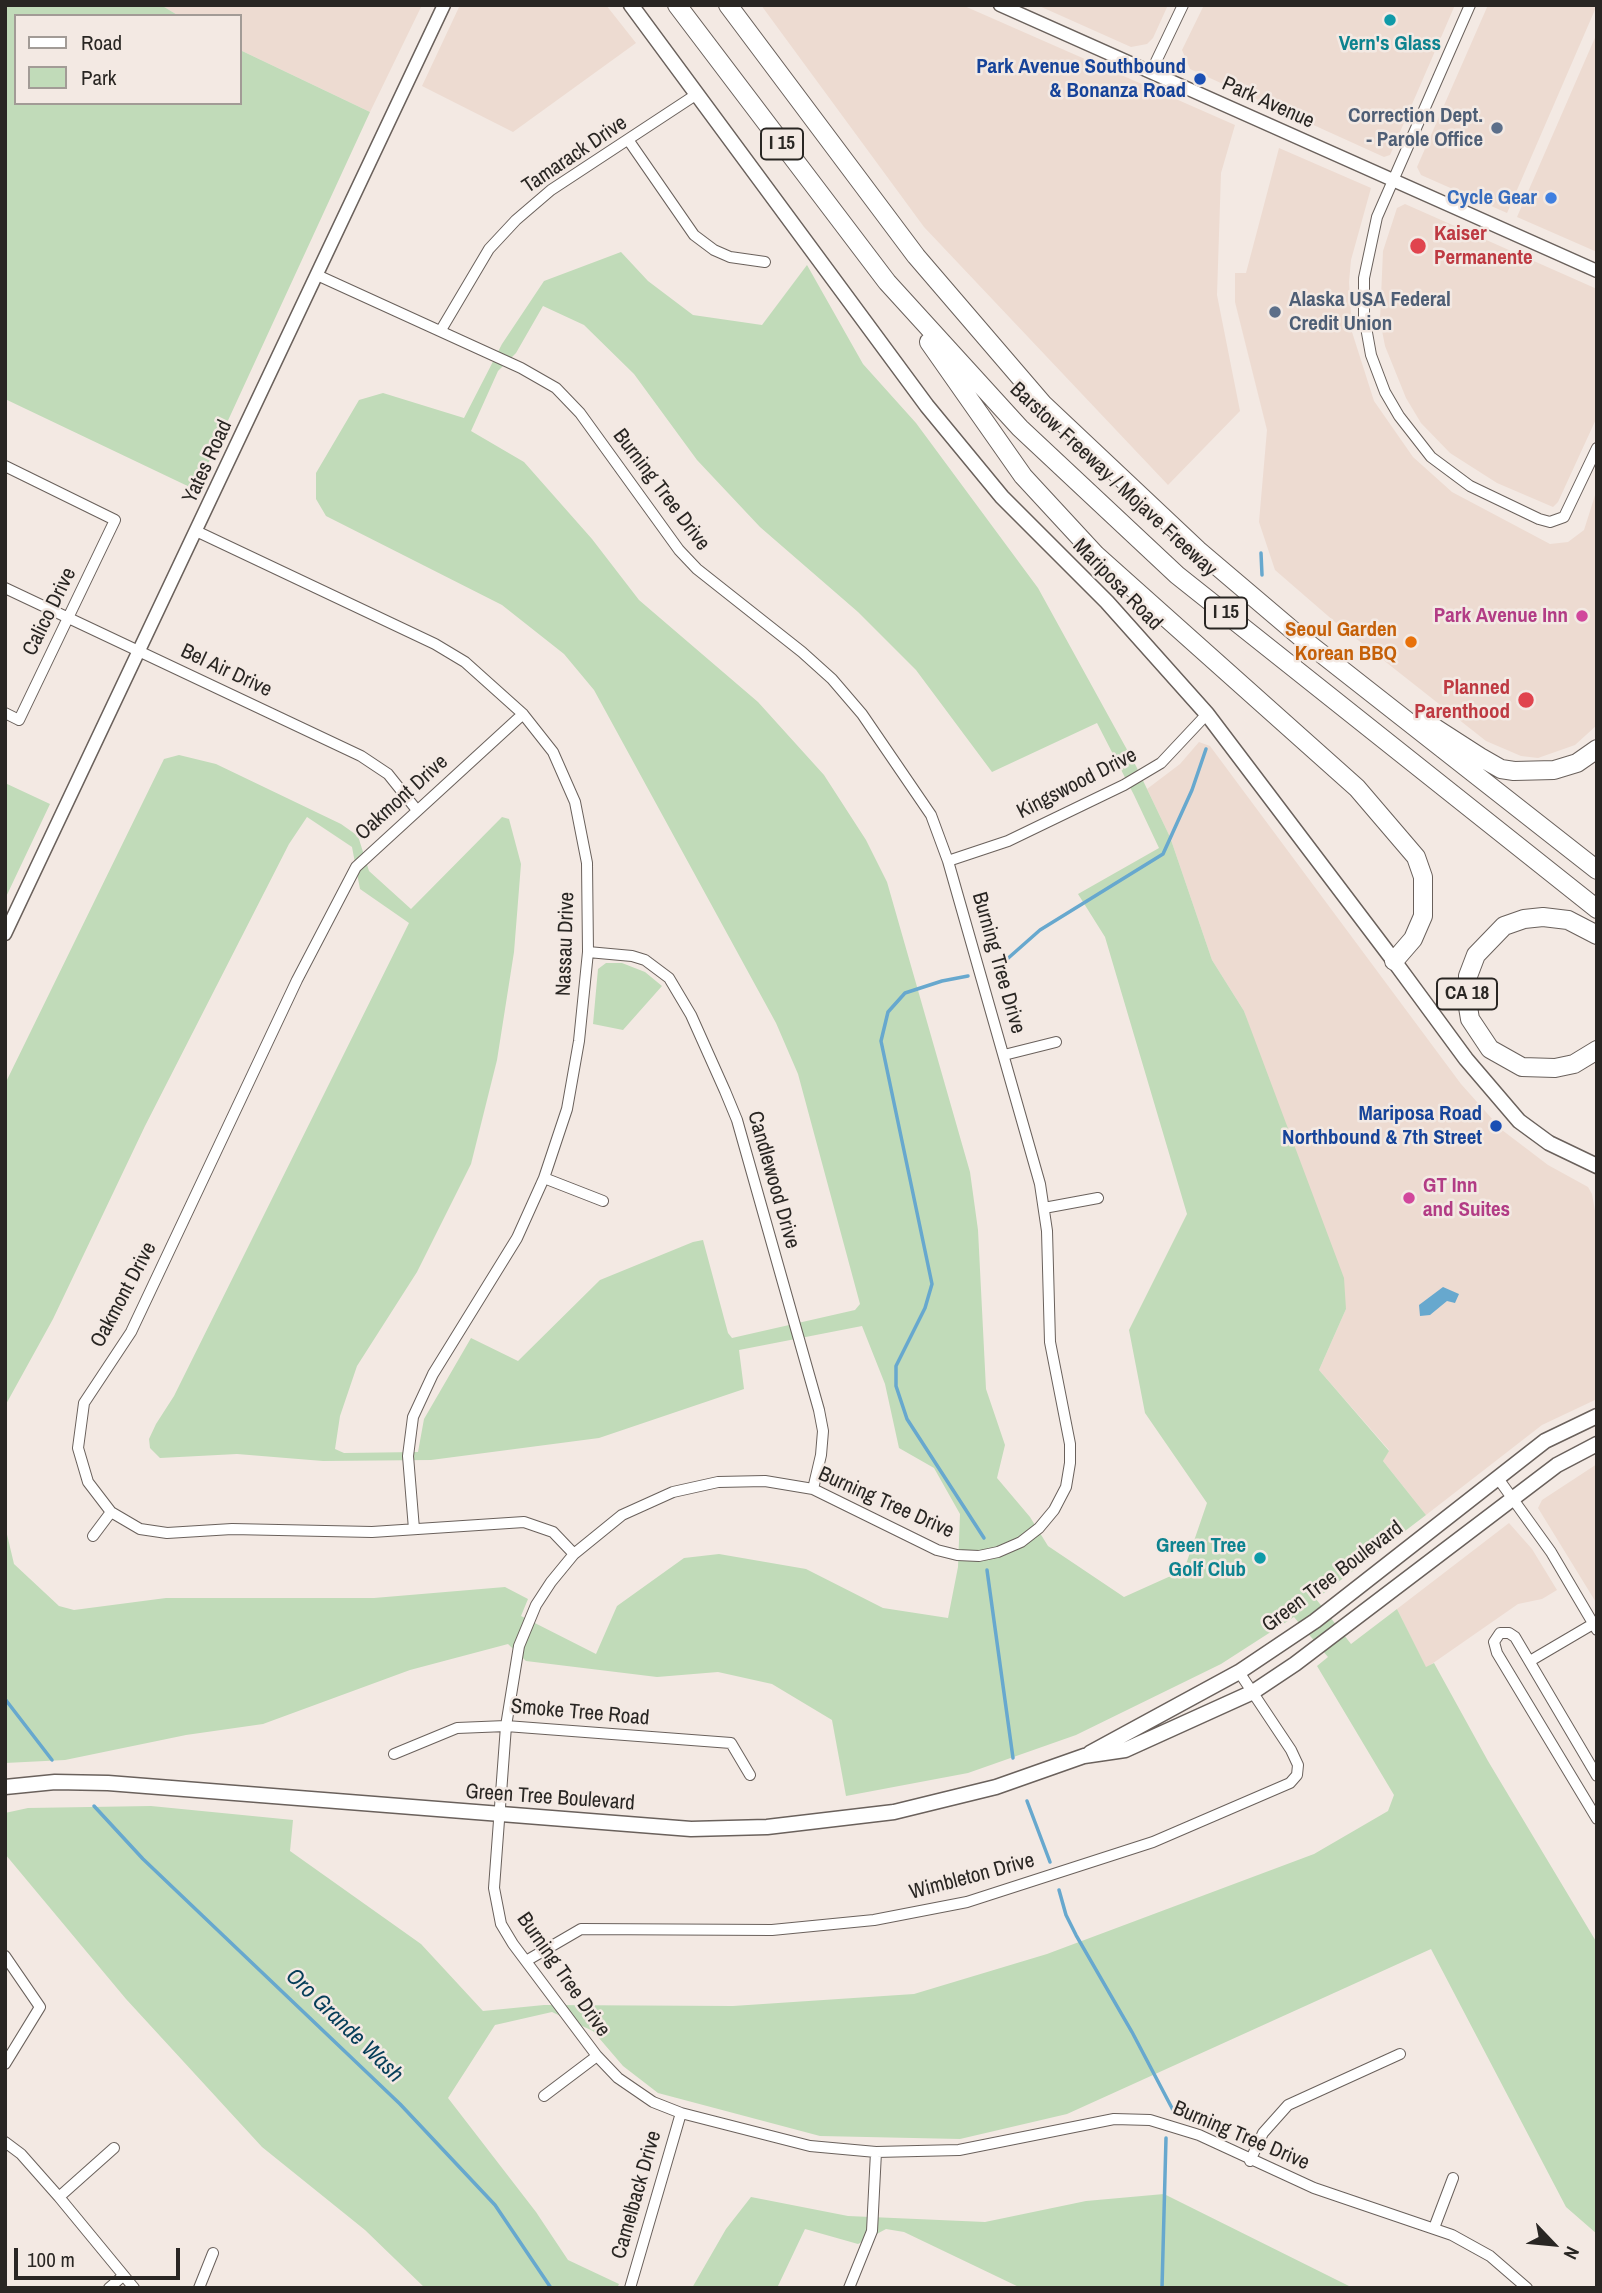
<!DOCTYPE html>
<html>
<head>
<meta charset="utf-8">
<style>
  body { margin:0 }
  #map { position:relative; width:1602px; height:2293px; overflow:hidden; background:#f3e9e3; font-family:"Archivo Narrow",sans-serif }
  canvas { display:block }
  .frame { position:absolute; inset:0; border:7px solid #292623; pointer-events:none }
  .legend { position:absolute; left:14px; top:14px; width:228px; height:91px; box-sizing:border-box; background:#f3e9e3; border:2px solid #a29b96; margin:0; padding:9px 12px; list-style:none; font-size:21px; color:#292623 }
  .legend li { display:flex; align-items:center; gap:14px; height:35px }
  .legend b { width:35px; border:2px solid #a29b96 }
  .north { position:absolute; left:1518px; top:2209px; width:70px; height:70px; -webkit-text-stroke:5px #f3e9e3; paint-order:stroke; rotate:116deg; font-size:19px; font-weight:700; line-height:28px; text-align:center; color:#292623 }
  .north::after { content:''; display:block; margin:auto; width:24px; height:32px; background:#292623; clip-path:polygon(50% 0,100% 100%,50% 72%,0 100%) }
  .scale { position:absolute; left:14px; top:2248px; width:166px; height:32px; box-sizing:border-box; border:4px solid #292623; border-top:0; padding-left:9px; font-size:21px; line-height:24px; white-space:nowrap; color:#292623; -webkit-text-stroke:5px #f3e9e3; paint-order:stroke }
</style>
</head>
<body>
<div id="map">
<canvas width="1602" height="2293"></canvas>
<div class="frame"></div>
<ul class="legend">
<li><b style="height:9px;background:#fff"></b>Road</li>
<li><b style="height:19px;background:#c1dbb9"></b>Park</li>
</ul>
<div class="north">N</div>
<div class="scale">100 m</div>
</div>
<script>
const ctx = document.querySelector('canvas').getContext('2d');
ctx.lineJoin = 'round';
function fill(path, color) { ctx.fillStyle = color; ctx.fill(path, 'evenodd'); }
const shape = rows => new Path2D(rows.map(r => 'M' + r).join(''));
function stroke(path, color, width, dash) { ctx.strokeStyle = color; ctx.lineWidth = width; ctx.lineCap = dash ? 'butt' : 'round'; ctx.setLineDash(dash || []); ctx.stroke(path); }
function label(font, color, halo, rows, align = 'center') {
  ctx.font = font + ' "Archivo Narrow",sans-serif'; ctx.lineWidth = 5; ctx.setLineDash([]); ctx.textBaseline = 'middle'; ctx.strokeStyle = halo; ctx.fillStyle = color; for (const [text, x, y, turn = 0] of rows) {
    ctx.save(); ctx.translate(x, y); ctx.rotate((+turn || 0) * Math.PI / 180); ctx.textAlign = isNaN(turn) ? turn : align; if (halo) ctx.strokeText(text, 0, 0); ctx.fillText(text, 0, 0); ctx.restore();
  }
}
fill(shape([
  [161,5,422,5,370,112,240,50,240,16,179,16],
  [460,5,606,5,636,43,513,132,422,86],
  [761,5,962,5,1235,125,1221,173,1217,295,1240,411,1168,485,924,227],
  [1037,5,1168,5,1153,38,1147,44,1131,47],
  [1204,5,1455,5,1390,155,1384,157,1190,69,1182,50],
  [1488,5,1597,5,1507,213,1421,175,1417,167],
  [1597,33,1597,252,1517,217],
  [1279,148,1371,188,1351,260,1349,282,1352,332,1374,401,1413,457,1452,492,1550,544,1568,542,1584,530,1597,489,1597,725,1575,745,1538,758,1521,756,1486,741,1335,622,1275,570,1259,522,1267,430,1235,302,1235,273,1246,273],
  [1405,204,1597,289,1597,417,1558,502,1553,507,1497,483,1450,453,1421,423,1406,398,1385,346,1380,320,1383,251,1397,208],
  [1199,742,1210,746,1461,1084,1502,1130,1548,1165,1588,1187,1592,1194,1597,1222,1597,1399,1542,1425,1426,1515,1383,1461,1389,1450,1319,1370,1346,1309,1244,1011,1212,960,1170,837,1147,789,1180,764],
  [1597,1464,1597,1604,1538,1508,1542,1500],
  [1509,1523,1532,1549,1557,1590,1542,1599,1518,1604,1426,1668,1397,1609]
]), '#eddbd1');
fill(shape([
  [5,5,161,5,179,16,16,16,16,103,240,103,240,50,370,112,196,490,5,399],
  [621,252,648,281,693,315,762,325,807,265,863,364,916,423,1038,588,1136,766,1170,837,1212,960,1244,1011,1344,1278,1346,1309,1319,1370,1389,1451,1383,1461,1426,1515,1316,1599,1351,1644,1397,1609,1426,1667,1434,1663,1488,1761,1597,1943,1597,2234,1566,2207,1431,1949,1067,2114,960,2139,820,2136,658,2093,623,2066,593,2031,552,2012,495,2025,448,2098,536,2212,568,2260,619,2284,617,2288,425,2288,365,2230,262,2147,126,1999,5,1854,5,1813,28,1808,151,1806,293,1820,290,1851,421,1944,483,2011,544,2005,733,2006,914,1994,1047,1954,1314,1854,1388,1811,1394,1795,1317,1666,1328,1657,1294,1617,1221,1664,1076,1735,968,1773,846,1796,832,1720,772,1684,718,1672,657,1677,526,1661,508,1644,410,1670,263,1724,186,1735,65,1760,5,1763,5,1526,14,1564,59,1606,74,1610,166,1598,374,1598,505,1587,528,1599,521,1616,596,1654,617,1606,684,1558,719,1554,806,1569,883,1608,948,1618,958,1567,960,1514,934,1468,899,1448,885,1384,862,1326,739,1350,744,1389,599,1438,431,1460,323,1461,237,1454,160,1458,150,1448,149,1439,156,1424,174,1396,409,923,360,889,352,847,307,817,289,844,145,1126,53,1319,5,1406,5,1084,164,759,179,755,216,764,341,824,358,836,369,871,411,909,502,817,509,819,521,864,514,952,497,1060,471,1164,417,1272,357,1366,340,1416,335,1449,344,1453,418,1452,424,1419,471,1338,518,1361,600,1280,693,1242,703,1240,728,1333,732,1338,855,1310,860,1304,798,1074,776,1023,594,690,564,654,502,605,326,516,316,499,316,473,359,400,383,393,464,418,502,344,544,281],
  [543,306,584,325,634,374,697,460,760,527,858,612,916,670,992,772,1097,723,1134,795,1159,848,1078,894,1105,937,1187,1214,1129,1330,1145,1413,1207,1503,1184,1570,1124,1597,1048,1546,1030,1517,997,1478,1005,1445,986,1389,978,1230,970,1172,887,882,866,840,824,775,758,702,639,600,592,539,524,462,471,431,498,371,516,353],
  [5,783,50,804,5,899],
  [622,963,645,972,662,986,623,1030,593,1024,598,969,606,963],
  [1164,2194,1353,2288,1021,2288,904,2232,886,2229,858,2244,805,2229,777,2288,692,2288,726,2229,751,2197,848,2216,985,2222,1086,2201]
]), '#c1dbb9');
fill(shape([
  [1443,1287,1459,1294,1455,1303,1447,1301,1430,1315,1420,1316,1419,1305]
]), '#67a8ce');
stroke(shape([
  [1261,553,1262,575],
  [997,968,1040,930,1163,854,1192,790,1206,749],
  [968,976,942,981,905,993,888,1012,881,1041,932,1284,925,1308,896,1366,896,1386,907,1419,984,1538],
  [987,1570,1013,1758],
  [5,1699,52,1760],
  [1027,1801,1050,1862],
  [94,1806,143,1859,400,2104,495,2205,551,2288],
  [1059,1890,1066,1915,1076,1935,1132,2032,1173,2110],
  [1162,2288,1166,2138]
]), '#67a8ce', 3.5);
const minor = shape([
  [1470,5,1377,217,1364,278,1364,316,1371,355,1385,392,1399,416,1431,457,1470,486,1539,519,1550,522,1564,517,1597,448],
  [1151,72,1183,5],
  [629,141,694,235,714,250,730,257,765,262],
  [317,275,521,368,556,388,580,413,679,550,697,569,802,652,832,679,862,714,931,815,948,861,1040,1184,1047,1231,1050,1342,1070,1444,1070,1463,1066,1487,1054,1510,1039,1528,1021,1542,998,1552,979,1556,957,1555,937,1550,813,1489,765,1481,718,1482,673,1492,622,1515,574,1554,551,1582,536,1605,519,1646,506,1726,494,1888,501,1924,513,1944,597,2056,618,2078,653,2102,681,2113,810,2146,876,2152,959,2150,1114,2119,1150,2120,1199,2135,1314,2188,1452,2235,1490,2256,1527,2288],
  [441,330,489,249,516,220,551,190,697,94],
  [5,466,115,520,19,720,5,713],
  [196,531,435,644,465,662,523,714,553,752,575,802,587,863,588,952,579,1041,567,1109,544,1178,517,1238,433,1374,413,1417,408,1456,414,1529],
  [5,588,361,756,388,774,416,809],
  [523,714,356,867,297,980,131,1332,84,1403,78,1448,88,1482,111,1512,140,1529,167,1533,232,1529,372,1532,524,1522,553,1532,574,1554],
  [948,861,1008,841,1124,785,1161,763,1207,714],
  [588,952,632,956,645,960,669,978,691,1015,725,1091,737,1120,819,1410,823,1431,821,1455,813,1489],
  [1004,1055,1056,1042],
  [544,1178,603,1201],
  [1044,1208,1098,1198],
  [1497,1477,1551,1552,1597,1630],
  [93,1536,111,1512],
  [1530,1661,1593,1624],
  [394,1754,457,1728,506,1726,731,1743,750,1775],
  [1597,1776,1515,1637,1509,1633,1500,1633,1494,1642,1497,1653,1597,1819],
  [5,1956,40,2007,5,2064],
  [526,1961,581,1929,772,1930,874,1920,967,1902,1153,1842,1290,1783,1297,1775,1298,1765,1291,1750,1239,1672],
  [544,2096,597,2056],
  [5,2142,21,2154,59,2197,134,2288],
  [1250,2161,1263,2133,1288,2105,1400,2054],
  [59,2197,114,2148],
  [1434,2228,1453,2178],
  [109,2288,123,2276],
  [199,2288,213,2253],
  [630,2288,681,2113],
  [849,2288,872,2231,876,2152]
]);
const tertiary = shape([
  [1000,5,1597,271],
  [5,934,444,5]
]);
const secondary = shape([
  [631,5,927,406,1002,497,1107,602,1207,714,1394,961]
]);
const primary = shape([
  [1394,961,1466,1059,1519,1121,1549,1143,1597,1166],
  [1090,1753,1239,1672,1315,1621,1545,1441,1597,1416],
  [5,1787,55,1782,108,1783,691,1829,767,1827,894,1812,996,1787,1084,1756,1125,1750,1253,1692,1295,1664,1557,1465,1597,1444]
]);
const motorway = shape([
  [677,5,887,282,1020,428,1177,575,1597,909],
  [728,5,916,256,1043,404,1198,550,1304,640,1597,870],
  [929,342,1023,476,1096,555,1357,788,1416,857,1423,877,1423,916,1413,939,1394,961],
  [1421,719,1480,757,1501,769,1514,771,1554,770,1577,763,1597,749],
  [1597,935,1568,920,1543,917,1524,919,1504,926,1476,955,1468,976,1467,1001,1470,1019,1490,1049,1522,1067,1555,1068,1574,1064,1597,1050]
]);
stroke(minor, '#6a615c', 12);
stroke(tertiary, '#6a615c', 15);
stroke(secondary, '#6a615c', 17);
stroke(primary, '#6a615c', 17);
stroke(motorway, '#6a615c', 20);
stroke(minor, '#fff', 10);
stroke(tertiary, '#fff', 12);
stroke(secondary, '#fff', 14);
stroke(primary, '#fff', 14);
stroke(motorway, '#fff', 18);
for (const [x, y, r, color] of [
  [1390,20,7,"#0f9aa8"],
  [1200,79,7,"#1a4fb4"],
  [1497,128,7,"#5c6f8a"],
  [1551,198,7,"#3f7fe0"],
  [1418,246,9,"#e0444e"],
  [1275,312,7,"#5c6f8a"],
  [1582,616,7,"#d1479c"],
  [1411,642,7,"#e8710a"],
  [1526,700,9,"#e0444e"],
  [1496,1126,7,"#1a4fb4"],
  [1409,1198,7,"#d1479c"],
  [1260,1558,7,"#0f9aa8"]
]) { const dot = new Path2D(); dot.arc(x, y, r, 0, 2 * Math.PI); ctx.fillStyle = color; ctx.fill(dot); stroke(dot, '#f3e9e3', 2.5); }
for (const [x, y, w] of [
  [782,144,42],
  [1226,613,42],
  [1467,994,60]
]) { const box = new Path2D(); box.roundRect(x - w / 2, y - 15.5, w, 31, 5); ctx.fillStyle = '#f3e9e3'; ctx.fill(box); stroke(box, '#292623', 2); }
label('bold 19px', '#292623', null, [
  ["I 15",782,144],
  ["I 15",1226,613],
  ["CA 18",1467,994]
]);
label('bold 21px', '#0d838f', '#f3e9e3', [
  ["Vern's Glass",1390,44],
  ["Green Tree",1246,1546,"right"],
  ["Golf Club",1246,1570,"right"]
]);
label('bold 21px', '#164399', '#f3e9e3', [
  ["Park Avenue Southbound",1186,67],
  ["& Bonanza Road",1186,91],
  ["Mariposa Road",1482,1114],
  ["Northbound & 7th Street",1482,1138]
], 'right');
label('21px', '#292623', '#f3e9e3', [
  ["Park Avenue",1268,103,24],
  ["Tamarack Drive",575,155,-34],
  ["Yates Road",208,462,-65],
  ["Barstow Freeway / Mojave Freeway",1113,480,43],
  ["Burning Tree Drive",661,490,53],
  ["Mariposa Road",1117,585,46],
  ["Calico Drive",50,612,-64],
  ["Bel Air Drive",226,671,25],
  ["Kingswood Drive",1077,784,-27],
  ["Oakmont Drive",402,798,-42],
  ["Nassau Drive",566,944,-88],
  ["Burning Tree Drive",998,963,74],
  ["Candlewood Drive",773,1180,74],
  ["Oakmont Drive",124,1295,-62],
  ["Burning Tree Drive",886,1503,24],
  ["Green Tree Boulevard",1333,1577,-37],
  ["Smoke Tree Road",580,1713,5],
  ["Green Tree Boulevard",550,1798,4],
  ["Wimbleton Drive",972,1877,-15],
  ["Burning Tree Drive",563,1975,55],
  ["Burning Tree Drive",1241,2136,23],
  ["Camelback Drive",637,2195,-74]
]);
label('bold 21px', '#4e5e75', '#f3e9e3', [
  ["Correction Dept.",1483,116],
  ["- Parole Office",1483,140],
  ["Alaska USA Federal",1289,300,"left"],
  ["Credit Union",1289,324,"left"]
], 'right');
label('bold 21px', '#366cbe', '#f3e9e3', [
  ["Cycle Gear",1537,198]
], 'right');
label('bold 21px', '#be3a42', '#f3e9e3', [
  ["Kaiser",1434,234],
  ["Permanente",1434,258],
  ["Planned",1510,688,"right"],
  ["Parenthood",1510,712,"right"]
], 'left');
label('bold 21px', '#b23c85', '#f3e9e3', [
  ["Park Avenue Inn",1568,616],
  ["GT Inn",1423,1186,"left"],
  ["and Suites",1423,1210,"left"]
], 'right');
label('bold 21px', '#c56008', '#f3e9e3', [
  ["Seoul Garden",1397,630],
  ["Korean BBQ",1397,654]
], 'right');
label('italic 23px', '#063e59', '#f3e9e3', [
  ["Oro Grande Wash",344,2026,44]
]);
</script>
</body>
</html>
